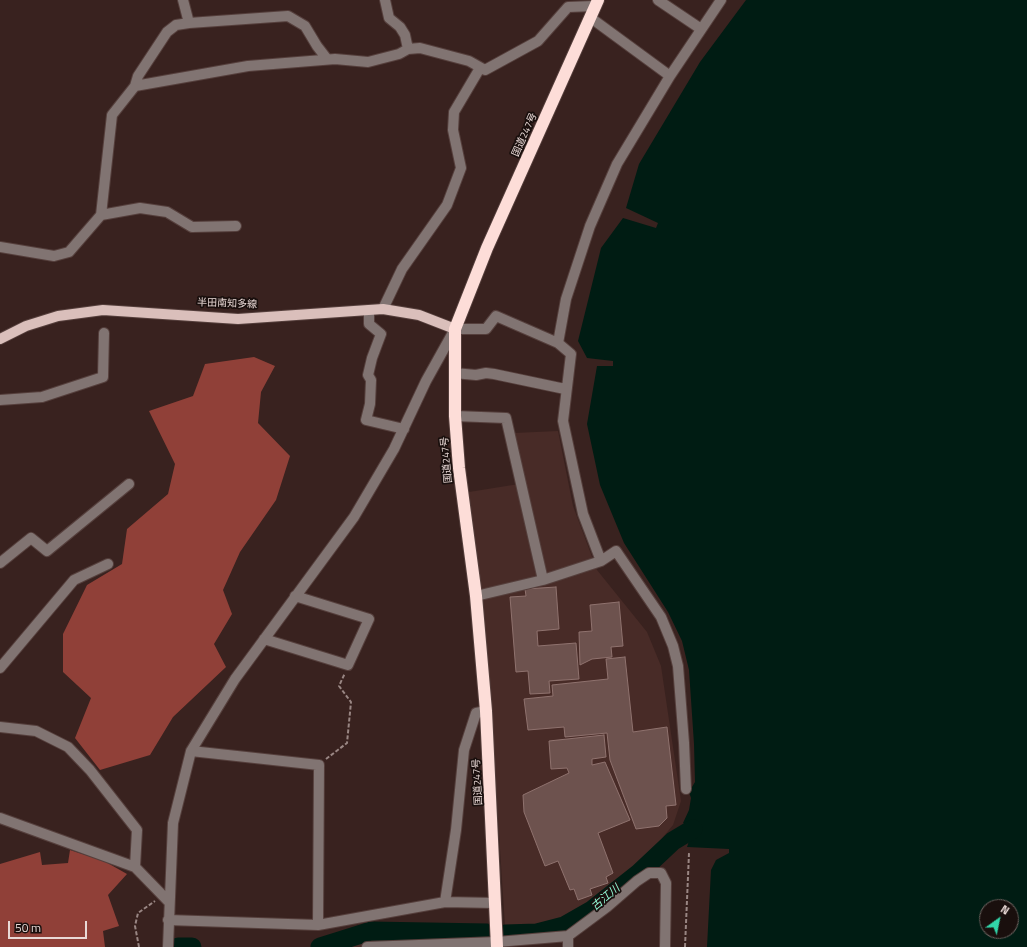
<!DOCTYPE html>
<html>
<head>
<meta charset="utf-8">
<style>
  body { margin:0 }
  #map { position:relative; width:1027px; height:947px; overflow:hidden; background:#39221f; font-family:"Titillium Web",sans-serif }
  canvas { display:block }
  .north { position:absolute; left:979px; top:899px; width:40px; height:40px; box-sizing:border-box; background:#190f0d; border:1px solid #6c605d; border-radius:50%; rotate:33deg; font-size:11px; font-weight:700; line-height:16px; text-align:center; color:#e9d9d6 }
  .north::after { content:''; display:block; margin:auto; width:14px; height:18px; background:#32d4a9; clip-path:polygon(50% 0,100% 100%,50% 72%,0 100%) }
  .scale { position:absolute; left:8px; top:921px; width:79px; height:18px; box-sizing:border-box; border:2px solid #e9d9d6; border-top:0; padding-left:5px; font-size:12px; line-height:14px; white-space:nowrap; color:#e9d9d6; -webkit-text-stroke:3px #190f0d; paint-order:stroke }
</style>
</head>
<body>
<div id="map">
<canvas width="1027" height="947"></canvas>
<div class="north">N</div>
<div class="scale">50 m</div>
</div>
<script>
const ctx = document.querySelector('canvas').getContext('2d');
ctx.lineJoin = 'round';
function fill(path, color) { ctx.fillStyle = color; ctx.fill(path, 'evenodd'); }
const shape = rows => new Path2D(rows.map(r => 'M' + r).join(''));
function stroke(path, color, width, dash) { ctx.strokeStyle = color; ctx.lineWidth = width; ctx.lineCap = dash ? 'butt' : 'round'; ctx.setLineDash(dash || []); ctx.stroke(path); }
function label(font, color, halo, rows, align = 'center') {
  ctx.font = font + ' "Titillium Web","Noto Sans JP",sans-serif'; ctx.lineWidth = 3.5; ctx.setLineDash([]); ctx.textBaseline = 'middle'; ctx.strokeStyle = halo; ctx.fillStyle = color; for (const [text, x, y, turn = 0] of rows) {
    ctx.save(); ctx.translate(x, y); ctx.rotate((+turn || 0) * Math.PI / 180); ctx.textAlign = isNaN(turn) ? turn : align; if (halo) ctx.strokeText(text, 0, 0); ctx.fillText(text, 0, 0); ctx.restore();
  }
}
fill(shape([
  [558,431,573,506,597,570,647,632,661,666,681,801,673,825,649,854,589,906,564,919,537,927,505,926,491,710,469,492,525,483,514,433],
  [489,936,489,947,346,947,368,939]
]), '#482b27');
fill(shape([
  [254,357,275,366,261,392,258,423,290,456,276,500,240,552,223,590,232,614,214,644,226,667,173,717,150,755,100,770,75,738,91,698,63,672,63,634,87,585,122,564,127,529,168,494,175,464,149,411,193,396,205,364],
  [70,850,104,861,127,874,108,895,119,926,103,931,105,947,0,947,0,864,40,852,42,865,68,863]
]), '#904038');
fill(shape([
  [746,0,1027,0,1027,947,707,947,711,870,716,860,729,853,729,849,687,847,693,829,683,823,689,810,691,798,689,792,695,782,694,744,689,670,682,641,668,612,624,543,600,485,587,424,597,366,613,366,613,361,587,358,578,341,601,248,623,218,656,228,658,223,626,208,639,164,700,62],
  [987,907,1011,907,1011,931,987,931]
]), '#001c13');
stroke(shape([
  [505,934,537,933,564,926,592,910,639,873,673,841,693,829],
  [178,947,192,947],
  [320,947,371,931,487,933]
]), '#001c13', 19);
const building = shape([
  [556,587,559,629,537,631,538,646,576,643,579,679,549,681,550,693,530,694,528,671,516,672,510,597,526,596,525,589,556,587],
  [619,602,623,646,611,647,612,657,592,659,580,665,579,632,592,631,590,605,619,602],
  [625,657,633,732,667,727,676,805,666,806,667,818,659,826,636,829,610,760,607,733,565,737,564,727,528,730,524,699,553,696,552,685,608,679,606,659,625,657],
  [604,735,606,757,592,759,592,765,605,762,630,820,598,833,613,873,606,877,608,883,590,889,592,895,578,900,574,889,570,890,558,861,545,866,524,812,523,795,569,773,567,768,551,769,549,741,604,735]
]);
fill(building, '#6d524e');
stroke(building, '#8f726e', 1);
const minor = shape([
  [183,0,189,23],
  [385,0,389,18,400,27,405,35,408,49],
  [658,0,701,29],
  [591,18,670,76],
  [135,86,248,66,335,59,368,62,399,54,408,49,420,48,469,61,485,70,538,41,568,7,594,6],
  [101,215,140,208,167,212,192,227,236,226],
  [0,247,54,256,69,252,101,215,112,115,135,86,138,76,167,32,176,25,189,23,288,16,305,26,317,46,327,59],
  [383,309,402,269,447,205,461,168,453,130,454,112,480,68],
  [369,310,369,324,381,334,372,358,368,375,371,380,370,404,366,420,404,429],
  [558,343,566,299,590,226,617,164,670,76,721,0],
  [454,373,476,375,486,373,494,374,565,389],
  [0,400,42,397,103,377,104,333],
  [455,416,506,418,543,580],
  [0,563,31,538,47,551,129,484],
  [476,596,543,580,601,561,616,551,661,617,673,646,678,666,684,743,686,789],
  [264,639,348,665,369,619,295,596],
  [0,668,74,580,108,564],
  [0,727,36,731,68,747,90,770,137,830,135,867],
  [191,751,319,765,318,925],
  [0,818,135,867,169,902],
  [445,902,456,830,464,750,476,713,486,711],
  [168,920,318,925,445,902,495,903],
  [168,947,173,823,191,751,235,679,354,517,394,449,426,381,455,329,486,329,496,316,558,343,571,354,563,421,583,514,601,561],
  [367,947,497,942,568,936,607,907,637,881,649,873,661,873,666,883,665,947],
  [568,947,568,936]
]);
const major = shape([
  [0,339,26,326,58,316,103,310,238,319,383,309,419,315,455,329]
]);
const highway = shape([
  [497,947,486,711,476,596,459,468,455,416,455,329,487,248,598,0]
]);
stroke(minor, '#553f3c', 12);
stroke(major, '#553f3c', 12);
stroke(highway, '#553f3c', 14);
stroke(shape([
  [326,759,347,743,351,702,339,686,345,673],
  [139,947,135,926,138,913,155,901],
  [685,947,689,853]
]), '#998683', 2, [4, 2]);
stroke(minor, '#817472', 10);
stroke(major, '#dabfbb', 10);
stroke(highway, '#fdddd8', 12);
label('10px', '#e9d9d6', '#190f0d', [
  ["国道247号",525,135,-66],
  ["半田南知多線",227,304,2],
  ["国道247号",447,460,-95],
  ["国道247号",478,782,-93]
]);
label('italic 11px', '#93fdd9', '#190f0d', [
  ["古江川",606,898,-40]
]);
</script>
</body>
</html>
